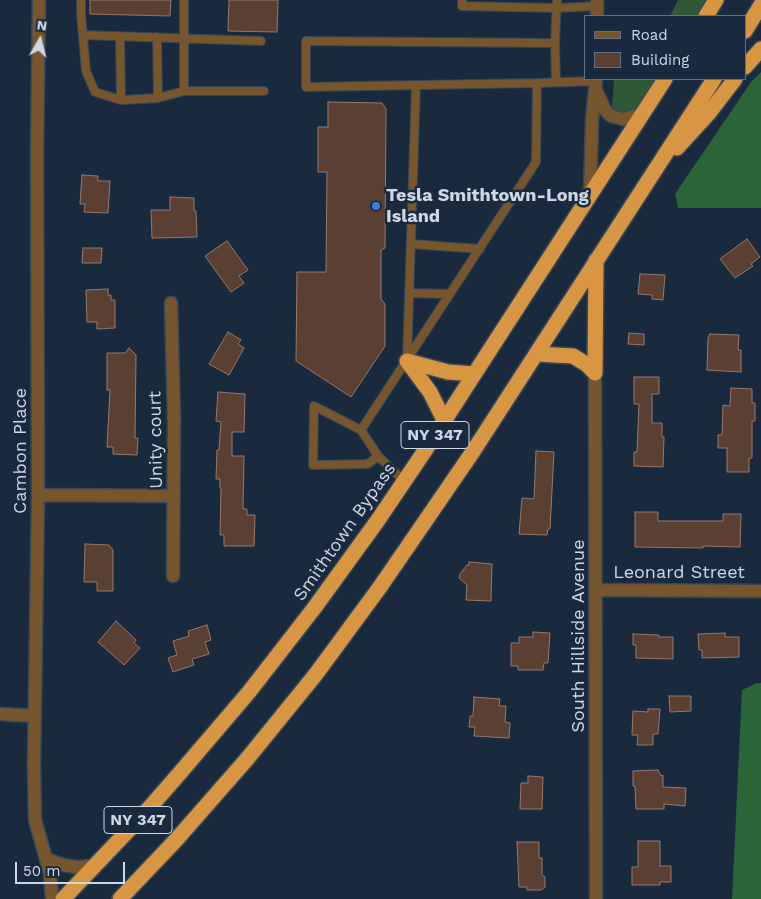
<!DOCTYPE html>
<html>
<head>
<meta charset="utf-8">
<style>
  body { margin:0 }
  #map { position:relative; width:761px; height:899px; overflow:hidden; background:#1a2a3e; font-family:"Work Sans",sans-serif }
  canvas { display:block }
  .legend { position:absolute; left:584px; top:15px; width:162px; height:65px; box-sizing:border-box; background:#1a2a3e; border:1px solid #627081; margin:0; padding:6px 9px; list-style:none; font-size:15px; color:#ced8e6 }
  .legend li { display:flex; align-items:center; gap:10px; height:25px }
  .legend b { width:25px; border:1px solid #627081 }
  .north { position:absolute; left:15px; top:15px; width:50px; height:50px; -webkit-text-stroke:4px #1a2a3e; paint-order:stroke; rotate:8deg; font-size:14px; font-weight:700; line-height:20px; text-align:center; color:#ced8e6 }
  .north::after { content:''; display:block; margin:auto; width:18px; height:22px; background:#ced8e6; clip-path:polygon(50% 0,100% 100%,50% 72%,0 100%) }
  .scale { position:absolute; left:15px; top:862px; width:110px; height:22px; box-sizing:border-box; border:2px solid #ced8e6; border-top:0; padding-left:6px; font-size:15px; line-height:18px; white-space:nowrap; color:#ced8e6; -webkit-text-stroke:4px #1a2a3e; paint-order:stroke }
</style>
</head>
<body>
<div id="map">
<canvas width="761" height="899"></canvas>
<ul class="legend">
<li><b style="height:6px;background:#77562e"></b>Road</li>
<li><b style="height:14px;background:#5b3f33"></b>Building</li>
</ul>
<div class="north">N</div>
<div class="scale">50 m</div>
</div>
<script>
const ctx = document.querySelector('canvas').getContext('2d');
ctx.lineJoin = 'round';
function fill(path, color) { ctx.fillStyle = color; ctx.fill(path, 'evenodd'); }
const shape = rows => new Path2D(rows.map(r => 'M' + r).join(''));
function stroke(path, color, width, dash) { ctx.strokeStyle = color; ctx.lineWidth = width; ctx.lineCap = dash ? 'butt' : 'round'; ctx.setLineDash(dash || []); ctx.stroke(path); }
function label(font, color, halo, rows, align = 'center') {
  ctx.font = font + ' "Work Sans",sans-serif'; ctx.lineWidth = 5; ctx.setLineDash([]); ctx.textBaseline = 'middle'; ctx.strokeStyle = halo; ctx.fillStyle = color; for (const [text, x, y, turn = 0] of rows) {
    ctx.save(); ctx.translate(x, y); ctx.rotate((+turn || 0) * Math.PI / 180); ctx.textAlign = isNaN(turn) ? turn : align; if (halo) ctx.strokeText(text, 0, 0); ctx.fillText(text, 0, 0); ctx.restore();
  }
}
fill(shape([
  [678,0,707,0,696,16,670,16],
  [614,79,657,79,635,114,619,117,612,108]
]), '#2f5936');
fill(shape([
  [761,72,761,208,678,208,675,194,751,82],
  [757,683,761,683,761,899,732,899,742,690]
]), '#296536');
const building = shape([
  [90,0,171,0,170,16,90,14,90,0],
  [229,0,278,0,277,32,228,31,229,0],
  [328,102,382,103,386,109,385,248,381,250,381,299,385,304,385,346,351,397,296,361,297,272,326,272,327,172,318,172,318,127,328,127,328,102],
  [82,175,98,176,98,181,110,181,108,213,84,212,85,204,80,204,82,175],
  [170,197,194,198,194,211,196,211,197,237,152,238,151,210,170,210,170,197],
  [747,239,760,257,751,264,753,266,735,278,720,259,747,239],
  [227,241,248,270,239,276,244,283,231,292,205,256,227,241],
  [83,248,102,248,101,263,82,263,83,248],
  [640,274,665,275,663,300,652,299,652,295,638,294,640,274],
  [108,289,108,295,111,295,111,300,115,300,115,328,97,329,97,322,87,322,86,290,108,289],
  [228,332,241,340,238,344,244,348,229,375,209,364,228,332],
  [629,333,644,334,644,345,628,344,629,333],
  [710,334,739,335,738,350,741,350,741,372,707,370,708,338,710,334],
  [129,348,136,355,135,438,138,438,137,455,113,454,113,447,107,447,110,390,107,390,107,353,125,353,129,348],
  [634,377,659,377,659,394,652,394,652,423,662,423,662,437,664,437,663,467,634,466,634,452,637,452,639,404,634,404,634,377],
  [731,388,752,389,752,403,755,403,755,421,752,421,752,458,749,458,749,472,727,472,727,448,718,448,718,435,722,435,723,405,730,406,731,388],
  [218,392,245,394,244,432,232,432,232,456,244,456,243,509,247,509,247,515,255,515,254,546,224,546,224,535,220,535,221,488,220,488,220,479,216,479,217,450,219,450,221,422,216,421,218,392],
  [536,451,554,452,550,529,548,529,547,535,519,534,522,498,534,499,536,451],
  [635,512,658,512,658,521,723,521,723,514,741,514,740,547,703,546,703,548,635,547,635,512],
  [85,544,109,545,113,550,113,591,97,591,97,582,84,582,85,544],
  [469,562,492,564,491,601,466,600,467,585,459,578,460,574,467,565,469,565,469,562],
  [116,621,136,640,134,643,140,648,124,665,98,642,116,621],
  [207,625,211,640,205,642,209,654,192,659,194,665,173,672,168,658,177,655,173,641,189,636,188,631,207,625],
  [533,632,550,633,548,663,544,663,543,670,518,670,518,666,511,666,511,643,519,643,519,637,533,637,533,632],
  [725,633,725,637,739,637,739,657,702,658,702,650,699,650,698,634,725,633],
  [633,634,659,635,659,637,673,637,673,659,636,658,636,645,633,645,633,634],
  [669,696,691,696,691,711,670,712,669,696],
  [474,697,500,699,499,706,506,706,505,722,510,723,509,738,474,736,475,727,469,727,470,716,473,716,474,697],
  [648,709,660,709,658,734,653,734,653,745,637,745,638,735,632,735,633,711,648,712,648,709],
  [658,770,661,776,663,775,663,787,686,788,685,806,664,804,664,809,636,809,635,786,633,786,633,771,658,770],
  [528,776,543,777,542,809,520,809,521,783,528,783,528,776],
  [638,841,660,841,660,866,671,866,671,882,660,882,660,885,632,885,632,867,638,867,638,841],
  [517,842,539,842,539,858,542,858,542,875,545,877,545,887,541,890,527,890,527,887,519,887,517,842]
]);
fill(building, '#5b3f33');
stroke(building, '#98796c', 1);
const lane = shape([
  [81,0,81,14,86,71,95,92,121,100,158,98,184,91,264,91],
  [462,0,462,6,557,8,597,6],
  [83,35,261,41],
  [120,36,121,100],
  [157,37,158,98],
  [555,43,557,0],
  [537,83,306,87,306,41,555,43,556,82],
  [184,91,184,0],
  [411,244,480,249],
  [409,293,450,294],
  [407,360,416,85],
  [361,430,314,406,313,465,368,464,378,456],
  [404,481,378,456,361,430,536,162,537,83,596,81]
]);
const street = shape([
  [39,0,37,151,38,495,34,764,35,820,50,873,52,899],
  [597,16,597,0],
  [596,90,605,110,611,116,623,119,642,114],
  [590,194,592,121,596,79],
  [171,303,174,418,173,576],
  [595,373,596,899],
  [38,495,174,496],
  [597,590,761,591],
  [0,714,35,716],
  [47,859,63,865,76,867,95,866]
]);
const highway = shape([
  [706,16,716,0],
  [745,31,761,5],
  [745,67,761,49],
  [677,148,709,113,735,79],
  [536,354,573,356,586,364,595,373],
  [407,361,430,392,444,420],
  [407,361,448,372,474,374],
  [595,373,596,260],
  [63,899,144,814,179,774,249,692,315,607,378,520,424,452,665,79],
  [120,899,176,840,247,759,316,674,380,587,472,453,714,79]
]);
stroke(lane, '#374659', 10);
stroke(street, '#374659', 15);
stroke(highway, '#374659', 18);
stroke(lane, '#77562e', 8);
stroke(street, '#77562e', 12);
stroke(highway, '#d89642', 15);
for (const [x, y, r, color] of [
  [376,206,5,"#3f7fe0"]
]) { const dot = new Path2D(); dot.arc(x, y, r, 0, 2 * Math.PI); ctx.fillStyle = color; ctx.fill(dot); stroke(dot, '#1a2a3e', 2); }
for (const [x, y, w] of [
  [435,435,68],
  [138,820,68]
]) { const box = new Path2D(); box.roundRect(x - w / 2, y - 13.5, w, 27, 4); ctx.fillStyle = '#1a2a3e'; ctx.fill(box); stroke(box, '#ced8e6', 1); }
label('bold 16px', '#ced8e6', null, [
  ["NY 347",435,435],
  ["NY 347",138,820]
]);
label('bold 18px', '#ced8e6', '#1a2a3e', [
  ["Tesla Smithtown-Long",386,196],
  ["Island",386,217]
], 'left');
label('18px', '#ced8e6', '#1a2a3e', [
  ["Unity court",156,440,-91],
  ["Cambon Place",21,451,-90],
  ["Smithtown Bypass",345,532,-55],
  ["Leonard Street",679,573],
  ["South Hillside Avenue",579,636,-90]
]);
</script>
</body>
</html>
